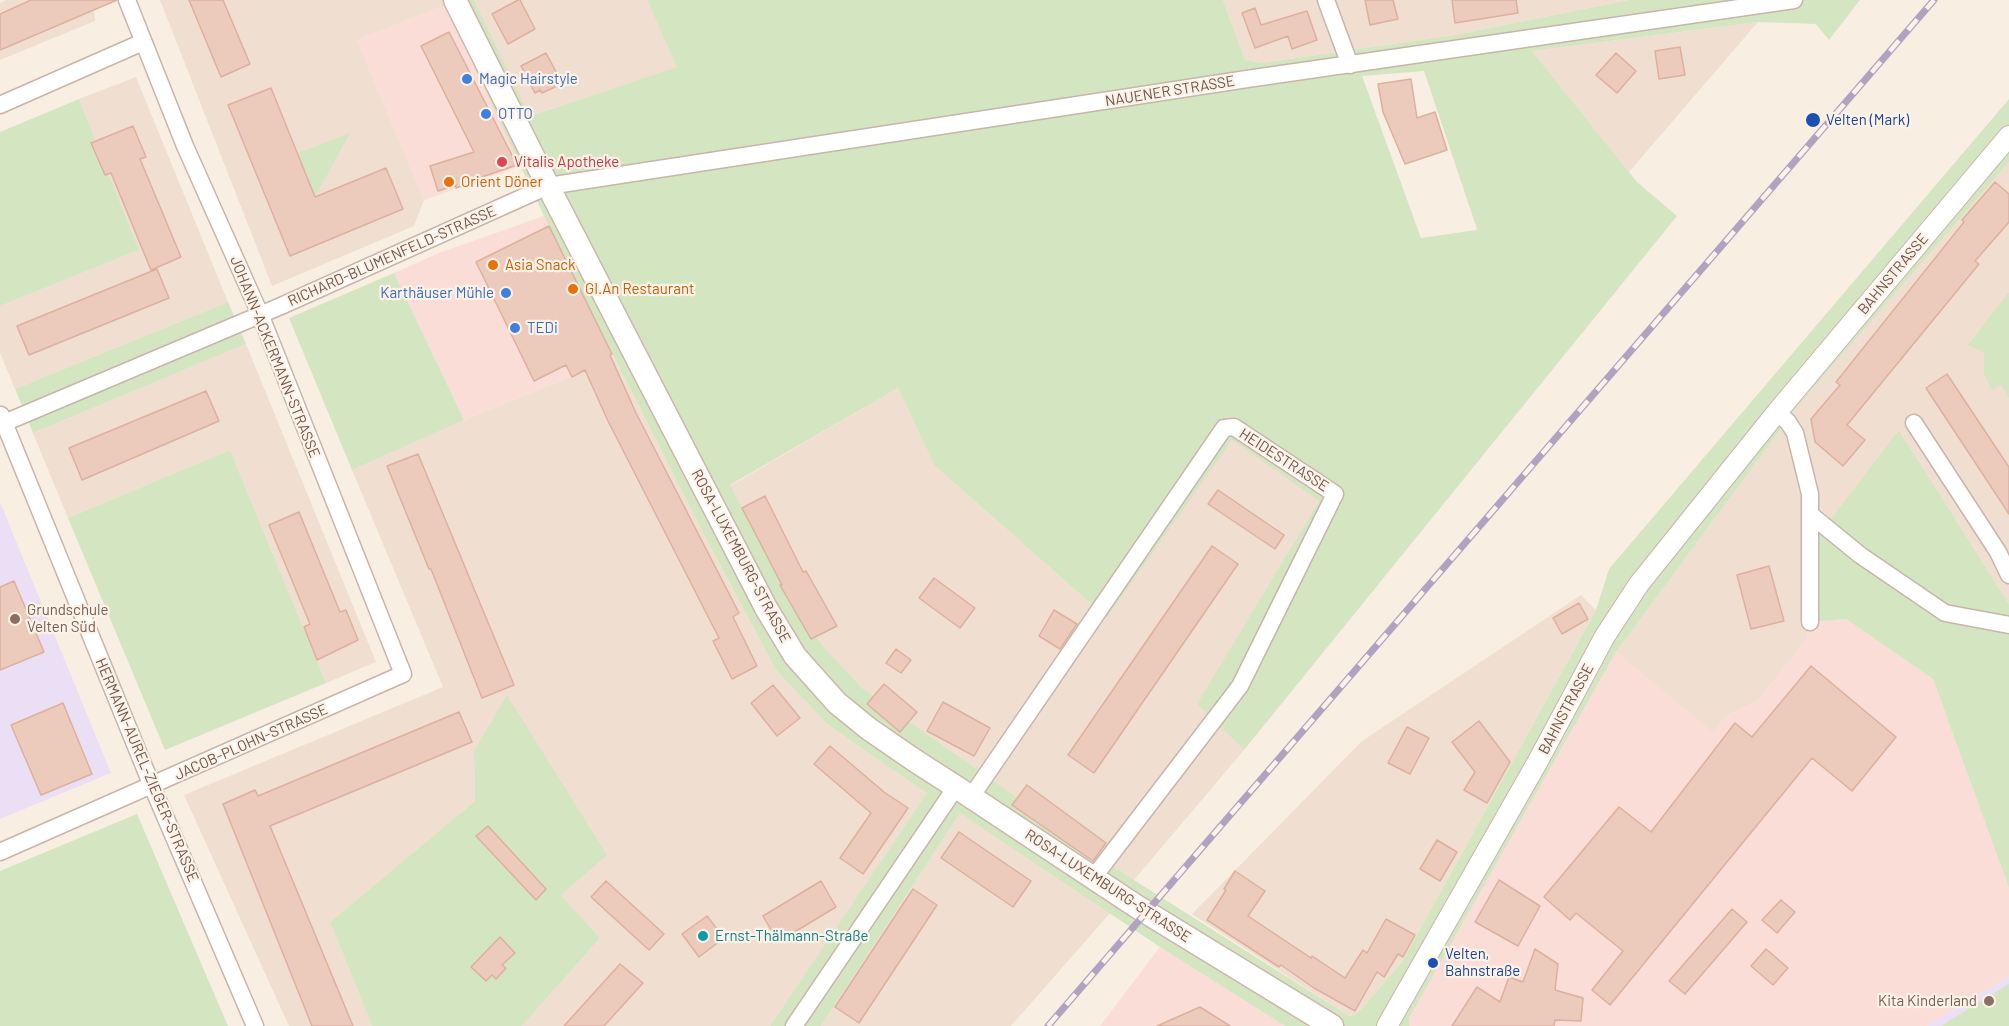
<!DOCTYPE html>
<html>
<head>
<meta charset="utf-8">
<style>
  body { margin:0 }
  canvas { display:block; background:#f9eee2 }
</style>
</head>
<body>
<canvas width="2009" height="1026"></canvas>
<script>
const ctx = document.querySelector('canvas').getContext('2d');
ctx.lineJoin = 'round';
function fill(path, color) { ctx.fillStyle = color; ctx.fill(path, 'evenodd'); }
const shape = rows => new Path2D(rows.map(r => 'M' + r).join(''));
function stroke(path, color, width, dash) { ctx.strokeStyle = color; ctx.lineWidth = width; ctx.lineCap = dash ? 'butt' : 'round'; ctx.setLineDash(dash || []); ctx.stroke(path); }
function label(font, color, halo, rows, align = 'center') {
  ctx.font = font + ' Barlow,sans-serif'; ctx.lineWidth = 4.5; ctx.setLineDash([]); ctx.textBaseline = 'middle'; ctx.strokeStyle = halo; ctx.fillStyle = color; for (const [text, x, y, turn = 0] of rows) {
    ctx.save(); ctx.translate(x, y); ctx.rotate((+turn || 0) * Math.PI / 180); ctx.textAlign = isNaN(turn) ? turn : align; if (halo) ctx.strokeText(text, 0, 0); ctx.fillText(text, 0, 0); ctx.restore();
  }
}
fill(shape([
  [6,0,93,0,95,21,0,60,0,3],
  [160,0,443,0,446,5,357,40,424,200,414,226,272,286],
  [474,0,647,0,678,67,529,116],
  [1223,0,1629,0,1455,35,1262,63,1245,60],
  [1758,22,1629,172,1532,51],
  [136,77,228,302,15,389,0,353,0,306,139,250,79,99],
  [2009,162,2009,604,1899,430,1810,622,1806,640,1757,702,1727,715,1713,733,1616,652,1798,406],
  [246,344,376,662,326,683,230,450,68,518,33,433],
  [615,359,699,525,776,670,827,724,928,793,770,1026,522,1026,600,938,561,895,474,751,475,801,330,922,372,1026,289,1026,184,795,443,687,352,470,464,420],
  [898,388,934,465,1107,618,1232,439,1319,501,1198,704,1244,750,1134,880,862,688,822,645,780,582,730,486],
  [1581,595,1596,610,1402,962,1357,1014,1349,1016,1192,914,1362,741],
  [960,813,1111,912,1011,1026,821,1026]
]), '#f0dfd1');
fill(shape([
  [446,5,521,166,424,200,357,40],
  [544,216,615,359,464,420,394,273,439,253],
  [1846,619,1933,679,2009,888,2009,976,1927,1026,1409,1026,1409,1018,1616,652,1713,732,1727,715,1757,702,1806,640,1810,622],
  [1160,947,1285,1026,1100,1026]
]), '#f9ddd6');
fill(shape([
  [0,502,111,773,0,819],
  [2009,976,2009,1026,1927,1026]
]), '#ebdff5');
fill(shape([
  [443,0,474,0,530,116,677,67,647,0,1223,0,1245,60,1262,63,1455,35,1629,0,1860,0,1829,40,1816,24,1758,22,1532,51,1637,182,1677,216,1244,750,1197,704,1319,501,1232,440,1107,618,934,465,898,388,730,485,780,582,822,645,862,688,1134,880,1349,1016,1357,1014,1402,962,1596,610,1609,569,2009,99,2009,162,1798,406,1616,652,1409,1018,1409,1026,1285,1026,1160,947,960,813,821,1026,770,1026,927,793,827,724,776,670,699,525,615,359,544,216],
  [1424,71,1477,229,1476,230,1421,238,1362,76],
  [79,99,139,250,0,306,0,132],
  [350,133,315,197,298,153],
  [394,273,464,420,352,470,289,318],
  [2009,292,2009,398,2001,385,1992,390,1984,374,1984,353,1968,345],
  [228,302,246,344,33,433,15,389],
  [1899,430,2009,604,2009,888,1933,679,1846,619,1810,622,1811,515,1825,527],
  [230,450,326,683,165,750,68,518],
  [507,695,607,855,561,895,600,938,522,1026,372,1026,330,922,475,801,474,751],
  [137,814,228,1026,0,1026,0,871],
  [2009,984,2009,1026,1941,1026]
]), '#d4e5c2');
const building = shape([
  [31,0,117,0,0,50,0,14,31,0],
  [189,0,223,0,250,64,221,77,189,0],
  [518,0,520,0,535,29,508,44,492,14,518,0],
  [1365,0,1393,0,1398,19,1370,25,1365,0],
  [1452,0,1516,0,1518,13,1455,23,1452,0],
  [1255,8,1261,25,1307,11,1317,40,1292,49,1288,36,1255,48,1242,13,1255,8],
  [449,32,517,165,473,180,474,182,456,188,456,185,438,191,430,166,474,152,421,46,449,32],
  [1680,47,1685,75,1659,79,1655,51,1680,47],
  [546,53,560,79,553,83,555,87,542,93,540,90,535,93,521,66,546,53],
  [1616,53,1636,71,1617,93,1596,75,1616,53],
  [1411,79,1417,118,1435,112,1447,150,1405,164,1383,112,1378,84,1411,79],
  [271,88,315,197,386,168,403,209,290,256,228,105,271,88],
  [133,126,146,157,140,159,181,257,151,270,111,173,105,175,91,143,133,126],
  [1995,182,2009,194,2009,222,1975,261,1979,264,1847,425,1865,440,1843,466,1815,442,1811,419,1840,385,1836,382,1964,222,1962,220,1995,182],
  [549,226,612,354,610,355,636,413,739,613,733,617,757,666,732,679,713,641,719,638,608,421,585,370,572,377,566,365,534,381,476,262,549,226],
  [157,269,169,298,29,355,17,326,157,269],
  [1947,374,2009,467,2009,514,1926,388,1947,374],
  [206,391,219,421,82,480,69,448,206,391],
  [418,454,514,685,482,698,431,569,429,569,387,466,418,454],
  [1218,490,1284,535,1275,549,1208,504,1218,490],
  [765,496,803,572,806,571,837,626,811,639,780,585,782,585,742,508,765,496],
  [299,512,340,612,346,610,358,640,317,660,304,627,310,624,269,525,299,512],
  [1212,546,1238,564,1094,773,1068,755,1212,546],
  [1769,566,1784,621,1751,629,1737,575,1769,566],
  [934,578,975,608,960,628,919,598,934,578],
  [14,581,44,652,0,670,0,587,14,581],
  [1579,603,1588,619,1562,634,1553,618,1579,603],
  [1054,610,1077,624,1060,649,1039,636,1054,610],
  [896,649,911,660,901,673,886,663,896,649],
  [1811,666,1896,737,1852,791,1812,758,1610,1005,1592,990,1623,951,1576,913,1570,920,1544,897,1619,807,1651,832,1735,723,1752,737,1811,666],
  [884,684,917,712,900,732,867,704,884,684],
  [773,685,800,718,777,736,751,703,773,685],
  [943,702,990,728,974,756,927,731,943,702],
  [63,703,92,774,41,795,11,725,63,703],
  [459,712,472,742,270,826,353,1026,312,1026,223,804,255,790,258,796,459,712],
  [1479,721,1510,762,1487,803,1464,790,1475,772,1452,742,1479,721],
  [1407,727,1429,738,1410,774,1388,763,1407,727],
  [830,746,884,792,908,808,863,874,840,858,871,813,814,764,830,746],
  [1027,785,1106,843,1093,861,1012,805,1027,785],
  [488,826,546,889,536,900,476,836,488,826],
  [959,832,1031,881,1013,907,941,858,959,832],
  [1437,840,1457,852,1440,881,1420,869,1437,840],
  [1235,871,1265,891,1248,916,1311,958,1312,956,1345,978,1363,950,1367,953,1386,919,1415,935,1403,957,1398,954,1384,977,1377,972,1355,1011,1314,988,1281,965,1279,967,1207,920,1226,890,1224,889,1235,871],
  [1499,880,1540,906,1518,946,1475,922,1499,880],
  [606,881,664,934,649,950,591,897,606,881],
  [821,881,836,907,778,942,763,916,821,881],
  [913,889,937,905,859,1023,835,1007,913,889],
  [1781,900,1795,912,1777,933,1762,920,1781,900],
  [1732,909,1747,922,1685,994,1669,981,1732,909],
  [707,916,724,938,699,957,682,934,707,916],
  [500,937,515,953,502,965,506,968,496,979,492,975,486,981,471,967,500,937],
  [1535,949,1558,964,1555,990,1583,998,1581,1021,1555,1020,1554,1026,1452,1026,1477,987,1500,1002,1509,977,1523,982,1535,949],
  [1766,949,1788,968,1773,985,1751,966,1766,949],
  [620,964,643,983,604,1026,564,1026,620,964],
  [1200,1007,1230,1026,1157,1026,1200,1007]
]);
fill(building, '#eccabc');
stroke(building, '#ddb09e', 1.5);
const minor = shape([
  [1326,0,1350,65],
  [0,105,143,42],
  [1777,412,1788,422,1795,433,1810,494,1810,622],
  [1,415,152,786,255,1026],
  [4,423,281,306,548,186,1247,79,1794,0],
  [1914,423,1998,552,2009,575],
  [1811,515,1860,555,1945,613,2009,625],
  [971,797,1224,428,1234,427,1335,494,1240,686,1093,878],
  [0,852,403,674,260,314,185,146,127,0],
  [794,1026,956,787]
]);
const tertiary = shape([
  [1387,1026,1538,761,1605,636,1639,584,1777,412,2009,136]
]);
const secondary = shape([
  [455,0,548,186,766,608,795,656,837,703,869,729,914,760,956,787,1136,906,1332,1026]
]);
stroke(minor, '#c8b5aa', 19);
stroke(tertiary, '#c8b5aa', 22);
stroke(secondary, '#ceb6aa', 25);
stroke(minor, '#fff', 16);
stroke(tertiary, '#fff', 20);
stroke(secondary, '#fff', 22);
const rail = shape([
  [1048,1026,1934,0]
]);
stroke(rail, '#b0a2c1', 7);
stroke(rail, '#fdf2e7', 4.5, [14]);
for (const [x, y, r, color] of [
  [467,79,6,"#3f7fe0"],
  [486,114,6,"#3f7fe0"],
  [1813,120,8,"#1a4fb4"],
  [502,162,6,"#e0444e"],
  [449,182,6,"#e8710a"],
  [493,265,6,"#e8710a"],
  [573,289,6,"#e8710a"],
  [506,293,6,"#3f7fe0"],
  [515,328,6,"#3f7fe0"],
  [15,619,6,"#8d6e63"],
  [703,936,6,"#0f9aa8"],
  [1433,963,6,"#1a4fb4"],
  [1989,1001,6,"#8d6e63"]
]) { const dot = new Path2D(); dot.arc(x, y, r, 0, 2 * Math.PI); ctx.fillStyle = color; ctx.fill(dot); stroke(dot, '#fdf2e7', 2); }
label('15px', '#366cbe', '#fdf2e7', [
  ["Magic Hairstyle",479,79],
  ["OTTO",498,114],
  ["Karthäuser Mühle",494,293,"right"],
  ["TEDi",527,328]
], 'left');
label('15px', '#6e544b', '#fdf2e7', [
  ["NAUENER STRASSE",1170,91,-9],
  ["RICHARD-BLUMENFELD-STRASSE",392,256,-24],
  ["BAHNSTRASSE",1893,274,-50],
  ["JOHANN-ACKERMANN-STRASSE",275,357,68],
  ["HEIDESTRASSE",1284,460,33],
  ["ROSA-LUXEMBURG-STRASSE",741,556,62],
  ["BAHNSTRASSE",1566,709,-62],
  ["JACOB-PLOHN-STRASSE",251,742,-24],
  ["HERMANN-AUREL-ZIEGER-STRASSE",147,770,67],
  ["ROSA-LUXEMBURG-STRASSE",1108,886,33]
]);
label('15px', '#164399', '#fdf2e7', [
  ["Velten (Mark)",1826,120],
  ["Velten,",1445,954],
  ["Bahnstraße",1445,971]
], 'left');
label('15px', '#be3a42', '#fdf2e7', [
  ["Vitalis Apotheke",514,162]
], 'left');
label('15px', '#c56008', '#fdf2e7', [
  ["Orient Döner",461,182],
  ["Asia Snack",505,265],
  ["GI.An Restaurant",585,289]
], 'left');
label('15px', '#785e54', '#fdf2e7', [
  ["Grundschule",27,610],
  ["Velten Süd",27,627],
  ["Kita Kinderland",1977,1001,"right"]
], 'left');
label('15px', '#0d838f', '#fdf2e7', [
  ["Ernst-Thälmann-Straße",715,936]
], 'left');
</script>
</body>
</html>
